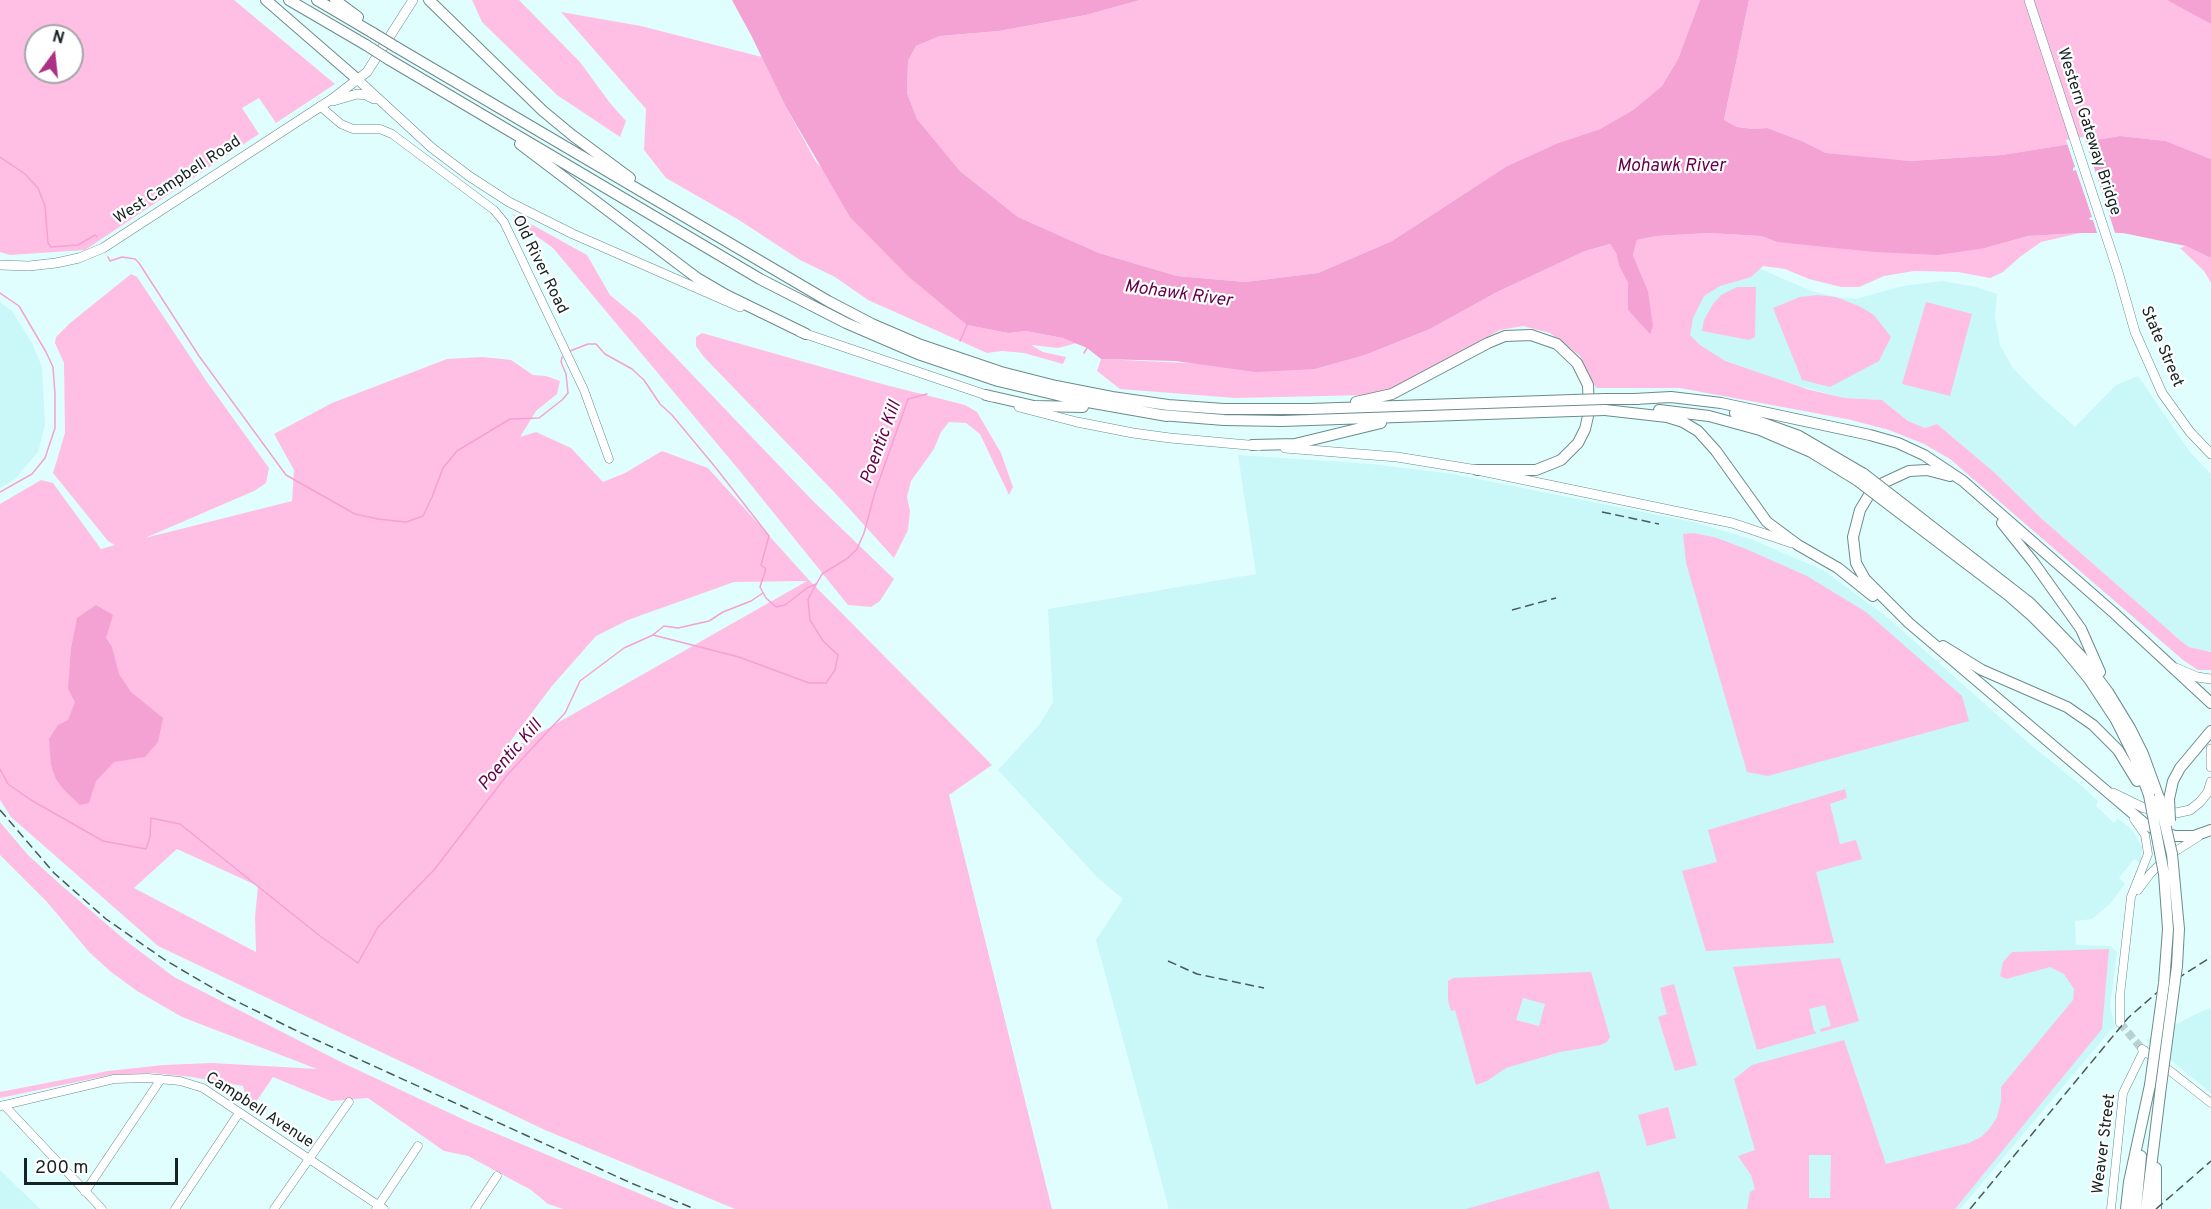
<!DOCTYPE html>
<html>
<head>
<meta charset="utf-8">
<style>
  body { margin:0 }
  #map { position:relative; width:2211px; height:1209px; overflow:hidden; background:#e1fefe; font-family:Overpass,sans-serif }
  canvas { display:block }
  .north { position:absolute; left:24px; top:24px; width:60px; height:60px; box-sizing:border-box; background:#fff; border:2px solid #a2a7a7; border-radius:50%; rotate:15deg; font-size:16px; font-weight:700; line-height:24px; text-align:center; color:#162323 }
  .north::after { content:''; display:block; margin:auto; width:21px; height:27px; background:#ab3185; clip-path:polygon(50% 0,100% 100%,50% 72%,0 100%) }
  .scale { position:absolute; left:24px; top:1158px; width:154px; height:27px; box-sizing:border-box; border:3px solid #162323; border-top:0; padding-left:8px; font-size:18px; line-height:21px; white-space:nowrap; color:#162323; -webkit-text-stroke:4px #fff; paint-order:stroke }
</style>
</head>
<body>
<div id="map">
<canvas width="2211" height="1209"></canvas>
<div class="north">N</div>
<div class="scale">200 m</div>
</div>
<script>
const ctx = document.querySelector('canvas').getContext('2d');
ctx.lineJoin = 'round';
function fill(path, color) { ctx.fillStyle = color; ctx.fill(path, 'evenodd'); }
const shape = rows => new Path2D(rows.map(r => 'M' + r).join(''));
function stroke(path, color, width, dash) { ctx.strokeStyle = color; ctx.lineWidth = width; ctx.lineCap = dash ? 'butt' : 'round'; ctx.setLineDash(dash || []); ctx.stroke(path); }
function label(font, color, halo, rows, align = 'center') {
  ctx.font = font + ' Overpass,sans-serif'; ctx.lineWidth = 4.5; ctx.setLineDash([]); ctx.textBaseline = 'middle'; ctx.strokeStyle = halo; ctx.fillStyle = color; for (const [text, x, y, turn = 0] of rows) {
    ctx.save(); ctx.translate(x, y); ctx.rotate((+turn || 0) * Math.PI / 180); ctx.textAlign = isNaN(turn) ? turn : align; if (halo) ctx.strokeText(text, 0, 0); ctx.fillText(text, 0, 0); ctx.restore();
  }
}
fill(shape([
  [1754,266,1811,291,1836,297,1856,299,1903,286,1942,281,1976,287,1997,294,1995,318,2000,345,2012,367,2038,394,2075,427,2116,385,2138,376,2190,452,2211,474,2211,652,2189,647,2181,641,2041,518,1995,473,1937,424,1925,428,1908,421,1882,400,1845,398,1721,365,1684,339,1700,275],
  [0,302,12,311,32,343,42,367,45,426,38,452,14,480,0,488],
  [1238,455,1371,464,1453,474,1693,522,1751,539,1823,570,1887,617,2031,745,2083,787,2098,801,2096,806,2114,823,2118,818,2133,831,2142,847,2140,863,2134,859,2119,878,2125,884,2110,904,2092,919,2075,921,2076,945,2110,946,2117,952,2110,1006,2115,1025,1960,1209,1169,1209,1096,940,1123,899,1098,878,998,770,1040,724,1053,702,1048,609,1256,574],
  [2211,1008,2211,1092,2210,1092,2146,1040,2200,1012],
  [0,1170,40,1209,0,1209]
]), '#caf7f8');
fill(shape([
  [0,0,234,0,335,84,276,123,259,98,242,108,259,134,85,250,10,255,0,252],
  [36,36,72,36,72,72,36,72],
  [472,0,519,0,580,62,610,103,626,121,620,137,557,95,482,22],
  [1140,0,1700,0,1678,59,1662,86,1633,110,1600,129,1558,143,1507,166,1392,241,1318,273,1245,282,1177,276,1099,253,1018,217,960,171,917,119,907,93,908,61,916,46,940,36,999,31,1086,15],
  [1749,0,2167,0,2211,24,2211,159,2166,141,2120,136,2002,155,1910,161,1893,160,1826,153,1802,141,1767,128,1753,129,1737,127,1724,120],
  [561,12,641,26,762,57,786,107,816,162,967,325,1008,333,1026,331,1063,338,1077,343,1058,348,1031,345,1043,352,1066,357,1063,364,1024,353,1002,351,987,353,868,300,835,277,800,260,739,220,666,178,644,150,646,109],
  [511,213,587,255,610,295,638,318,812,500,894,579,880,601,871,607,848,605,739,470,553,248,525,228],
  [1709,233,1761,236,1777,242,1985,248,2028,236,2080,233,2041,242,2020,257,2003,272,1990,278,1958,272,1914,271,1884,276,1859,287,1841,287,1809,279,1785,269,1763,266,1751,277,1720,286,1704,296,1693,318,1690,335,1700,345,1725,361,1810,390,1845,398,1882,400,1908,421,1925,428,1937,424,1995,473,2041,518,2181,641,2189,647,2211,652,2211,670,2198,670,2183,660,1950,459,1924,444,1889,430,1847,419,1680,388,1596,388,1580,356,1550,333,1523,326,1500,330,1396,388,1368,395,1235,398,1120,389,1097,371,1101,359,1315,369,1365,355,1430,329,1497,292,1585,251,1610,244,1616,253,1619,266,1628,283,1628,310,1650,333,1648,291,1633,255,1637,240,1656,236],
  [2186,246,2211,258,2211,283,2204,271,2180,248],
  [131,274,137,277,207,382,269,468,266,483,254,491,145,538,292,501,294,470,274,434,332,403,447,359,483,357,511,360,533,375,546,376,560,381,557,394,536,411,520,437,536,432,571,448,603,482,625,473,662,451,708,468,809,580,992,765,949,795,1052,1209,735,1209,545,1130,158,946,11,817,0,800,0,504,41,480,53,483,101,549,115,545,108,541,53,473,65,433,64,363,55,343,56,337,70,323],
  [807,581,501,755,500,755,552,686,596,636,628,620,734,582],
  [177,849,258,886,255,917,256,952,134,888],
  [1737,287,1756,287,1755,337,1749,340,1702,331,1704,320,1713,304,1721,295],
  [1817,295,1836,297,1859,306,1874,315,1891,337,1879,361,1830,387,1802,380,1773,308,1800,297],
  [1926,302,1972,314,1950,396,1902,384],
  [702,333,882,384,965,405,977,412,1001,453,1013,487,1009,495,980,434,966,423,949,422,941,432,934,449,911,481,907,497,910,511,908,530,894,558,835,493,703,356,696,346,696,337],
  [1694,533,1717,538,1746,549,1807,576,1866,612,1962,696,1969,721,1768,776,1747,772,1686,563,1683,534],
  [1845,789,1847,798,1830,804,1840,844,1856,840,1862,859,1816,872,1834,943,1706,951,1682,871,1717,862,1708,830],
  [0,822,28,855,61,885,125,940,174,977,343,1063,469,1122,676,1209,563,1209,548,1204,531,1190,468,1156,444,1151,368,1098,331,1101,273,1077,249,1112,243,1086,192,1077,152,1073,110,1075,0,1098,0,1092,108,1071,163,1065,212,1063,317,1069,182,1017,137,991,111,972,89,952,47,902,0,855],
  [2109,949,2102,1029,1955,1209,1747,1209,1750,1192,1755,1189,1751,1175,1738,1156,1755,1150,1734,1079,1752,1065,1844,1040,1886,1164,1969,1143,1981,1137,1990,1128,1997,1117,2001,1101,2001,1087,2073,1000,2074,989,2064,974,2050,967,2006,979,2000,976,2003,962,2012,952],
  [1809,1155,1831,1155,1830,1198,1809,1198],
  [1840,958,1859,1021,1821,1032,1820,1029,1831,1026,1825,1005,1809,1009,1814,1031,1817,1033,1757,1050,1733,967],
  [1591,972,1610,1037,1607,1042,1601,1045,1560,1052,1506,1068,1487,1081,1476,1085,1455,1010,1451,1011,1448,1000,1448,981,1453,978],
  [1523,998,1545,1004,1539,1026,1516,1020],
  [1674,984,1697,1065,1675,1071,1658,1017,1667,1014,1660,988],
  [1668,1107,1676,1138,1647,1146,1638,1115],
  [1599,1171,1610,1209,1466,1209]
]), '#ffbfe5');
fill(shape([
  [732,0,1140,0,1086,15,999,31,940,36,916,46,908,61,907,93,917,119,960,171,1018,217,1099,253,1177,276,1245,282,1318,273,1392,241,1507,166,1558,143,1600,129,1633,110,1662,86,1678,59,1700,0,1749,0,1724,120,1737,127,1753,129,1767,128,1802,141,1826,153,1910,161,2002,155,2120,136,2166,141,2211,159,2211,258,2186,246,2123,233,2080,233,2028,236,1985,248,1938,255,1875,252,1777,242,1761,236,1709,233,1656,236,1637,240,1633,255,1648,291,1653,326,1650,334,1628,310,1628,283,1619,266,1616,253,1610,244,1585,251,1497,292,1430,329,1365,355,1315,369,1256,372,1175,361,1101,359,1087,348,1063,338,1026,331,1008,333,967,325,909,277,850,217,786,107,752,37],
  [2167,0,2211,0,2211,24,2174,4],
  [96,605,113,615,106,638,112,647,119,674,131,692,163,718,158,742,145,757,114,762,96,781,89,803,80,805,63,789,56,779,51,765,49,739,58,725,68,720,75,702,68,689,71,649,77,618]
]), '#f4a1d3');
fill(shape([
  [2084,137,2100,186,2116,236,2098,236,2093,220,2090,220,2089,218,2092,217,2076,170,2073,171,2073,168,2075,167,2066,140]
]), '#e1fefe');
stroke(shape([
  [0,157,25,174,38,188,45,206,48,243,51,247,78,245,95,235,97,237],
  [108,257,110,261,122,257,135,259,139,263,199,356,286,475,355,514,378,519,406,522,423,516,432,497,443,468,457,451,510,419,539,418,562,400,568,393,566,374,561,362,562,357],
  [0,293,19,306,46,352,53,367,55,394,55,428,45,458,32,474,0,492],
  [960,341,968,323],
  [570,351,588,344,596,344,605,354,632,369,644,380,660,404,672,415,716,468,769,536,761,565,766,569,760,587,766,598,776,607,785,605,807,588,816,584],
  [1084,353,1087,348],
  [654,634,664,626,678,628,709,621,723,612,751,601,763,593],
  [0,769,8,784,31,800,103,841,146,849,150,837,151,818,180,824,320,936,358,963,378,927,434,870,507,775,565,713,580,681,624,648,653,635,739,657,809,683,826,683,835,670,838,655,823,641,810,620,808,599,822,574,848,558,857,549,864,533,875,492,908,399,927,394]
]), '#f4a1d3', 1.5);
stroke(shape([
  [2120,1023,2142,1049]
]), '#b8d2d2', 8, [8, 4]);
const minor = shape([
  [320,106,341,124,353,129,380,129,392,134,494,210,504,222,584,390,609,459],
  [2138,890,2150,874,2168,856,2198,837],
  [2120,1023,2120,995,2131,897,2148,854,2145,835,2134,819],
  [2142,1049,2211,1103],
  [4,1105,102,1209],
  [0,1106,114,1079,148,1078,180,1081,203,1088,384,1209],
  [85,1192,161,1079],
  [175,1209,239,1113],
  [274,1209,349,1102],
  [376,1209,418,1146],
  [475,1209,497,1176],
  [2111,1209,2123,1093,2144,1050]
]);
const major = shape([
  [2029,0,2118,272,2135,332,2162,393,2190,432,2211,454],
  [357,79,432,148,469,176,509,202,573,234,740,307],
  [333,101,357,94,366,95,374,99],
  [0,265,29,266,56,263,79,258,103,248,332,99,367,72,413,0],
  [800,332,992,397],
  [1019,407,1077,422,1133,433,1170,438,1259,446],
  [1285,448,1397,457,1477,470,1732,523,1792,543],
  [2176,668,2197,677,2211,679],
  [2211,749,2211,767],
  [2113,793,2144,808,2176,813,2190,810,2200,802,2208,792,2211,782]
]);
const highway = shape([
  [266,0,357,79],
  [289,0,366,45],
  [317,0,373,33],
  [335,0,358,17],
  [429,0,543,111,572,135,630,178],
  [396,47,828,301,872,324,921,345,1001,372,1056,386,1112,397,1168,405,1224,409,1310,409,1573,400],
  [388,59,760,279,846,323,918,354,998,381,1082,401,1167,416],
  [520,144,697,278,726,295,806,334],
  [986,395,1034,406,1083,407],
  [1605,399,1640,399],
  [1634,399,1671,397,1721,403,1870,435,1898,443,1924,455,1963,481,2114,613,2211,703],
  [1356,402,1392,394,1488,343,1505,336,1531,335,1557,344,1577,363,1588,385,1589,412,1585,429,1578,443,1561,460,1536,470,1477,470],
  [1605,410,1667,417,1683,422,1698,431,1716,451,1767,522,1798,545,1838,568,1873,596],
  [1659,410,1709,416,1760,430,1811,452,1858,481],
  [1735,413,1799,436,1864,474],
  [1161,415,1224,420,1282,421,1573,411],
  [1252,445,1295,444,1381,423],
  [1950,476,1927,470,1909,471,1883,483,1869,495,1860,510,1853,537,1856,563,1865,579,1909,623,2144,823,2159,832,2176,836,2194,836,2211,830],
  [1895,498,2030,603,2081,656,2108,692,2130,728,2143,754,2159,798],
  [1888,504,2008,595,2032,616,2061,645,2089,679,2116,720,2135,758,2149,795],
  [2002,523,2034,563,2081,629,2100,672],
  [1943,646,1982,670,2067,707,2093,725,2118,750,2137,781],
  [2169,799,2173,781,2180,768,2211,731],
  [2126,1209,2129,1182,2150,1085],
  [2136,1209,2141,1156],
  [2146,1209,2161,1086],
  [2156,1209,2156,1168]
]);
stroke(minor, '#6b8b8c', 9);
stroke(major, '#6b8b8c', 10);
stroke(highway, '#6b8b8c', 12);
stroke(minor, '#fff', 8);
stroke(major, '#fff', 9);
stroke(highway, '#fff', 10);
stroke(shape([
  [1602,512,1659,524],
  [1512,610,1556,598],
  [0,810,54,873,106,919,165,960,228,997,299,1032,631,1183,695,1209],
  [1168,961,1197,974,1264,988],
  [1970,1209,2128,1018,2161,989,2211,957],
  [2156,1209,2211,1161]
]), '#495a5a', 1.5, [9, 4.5]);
const highwayBridge = shape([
  [373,33,396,47],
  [366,45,388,59],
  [1573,400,1605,399],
  [1573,411,1605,410],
  [1864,474,1895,498],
  [1858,481,1888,504],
  [2149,795,2164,874,2168,929,2164,983,2150,1085],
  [2159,798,2172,854,2179,929,2177,966,2161,1086],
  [2169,799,2170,821]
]);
stroke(highwayBridge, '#6b8b8c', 12, []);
stroke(highwayBridge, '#fff', 10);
label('16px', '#162323', '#fff', [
  ["Western Gateway Bridge",2088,132,72],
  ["West Campbell Road",178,181,-33],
  ["Old River Road",539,265,64],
  ["State Street",2161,347,67],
  ["Campbell Avenue",259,1111,33],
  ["Weaver Street",2105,1144,-83]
]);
label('italic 18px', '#66004c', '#fff', [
  ["Mohawk River",1671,167],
  ["Mohawk River",1178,295,8],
  ["Poentic Kill",882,443,-70],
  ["Poentic Kill",511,756,-49]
]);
</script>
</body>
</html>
